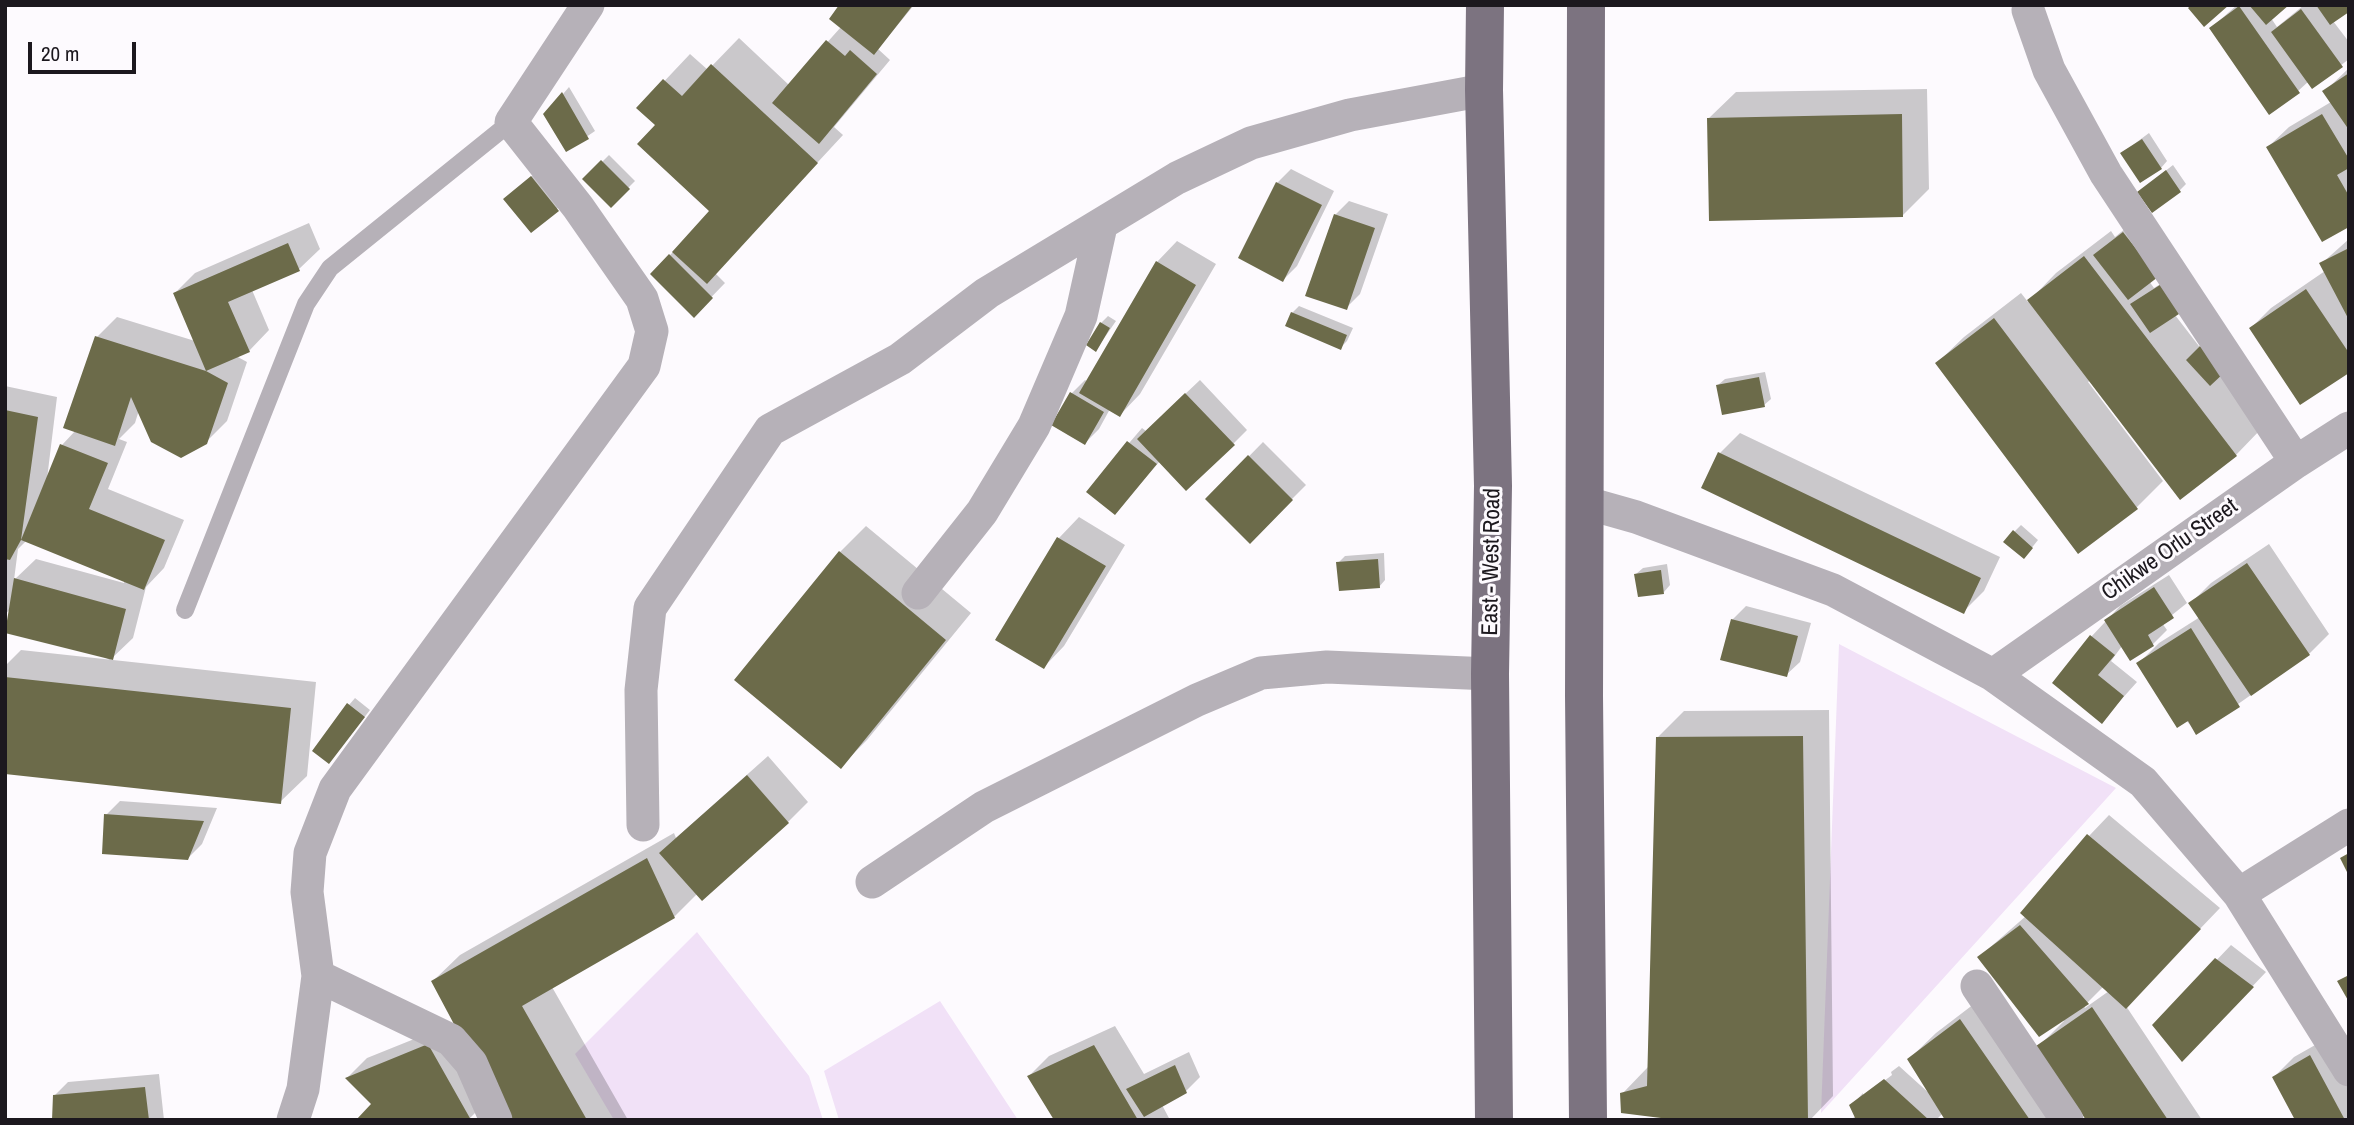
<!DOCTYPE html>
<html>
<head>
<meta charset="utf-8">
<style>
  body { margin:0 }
  #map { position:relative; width:2354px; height:1125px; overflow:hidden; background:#fdfafe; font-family:"Archivo Narrow",sans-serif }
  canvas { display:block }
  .frame { position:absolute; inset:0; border:7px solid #1c181e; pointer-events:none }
  .scale { position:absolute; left:28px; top:42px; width:108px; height:32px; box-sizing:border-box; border:4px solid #1c181e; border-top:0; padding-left:9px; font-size:21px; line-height:24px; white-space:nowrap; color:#1c181e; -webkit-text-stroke:5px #fdfafe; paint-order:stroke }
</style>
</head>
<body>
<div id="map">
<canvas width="2354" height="1125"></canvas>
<div class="frame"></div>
<div class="scale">20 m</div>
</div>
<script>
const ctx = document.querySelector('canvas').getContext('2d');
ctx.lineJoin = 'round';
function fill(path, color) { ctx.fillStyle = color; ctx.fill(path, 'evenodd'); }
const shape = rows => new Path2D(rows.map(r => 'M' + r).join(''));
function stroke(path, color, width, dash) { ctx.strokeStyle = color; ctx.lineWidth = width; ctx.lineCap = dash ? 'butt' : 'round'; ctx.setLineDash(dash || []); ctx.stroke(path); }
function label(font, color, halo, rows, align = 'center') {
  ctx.font = font + ' "Archivo Narrow",sans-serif'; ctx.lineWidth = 6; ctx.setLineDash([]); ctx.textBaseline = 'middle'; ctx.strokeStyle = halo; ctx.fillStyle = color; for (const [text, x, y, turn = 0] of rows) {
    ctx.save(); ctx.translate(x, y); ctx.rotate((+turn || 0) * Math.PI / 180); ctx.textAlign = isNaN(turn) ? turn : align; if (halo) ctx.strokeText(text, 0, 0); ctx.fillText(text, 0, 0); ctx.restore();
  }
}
fill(shape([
  [1839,644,2116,788,1821,1113],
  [697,932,809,1076,823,1120,614,1120,575,1054],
  [940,1001,1018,1120,839,1120,824,1071]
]), '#f1e1f7');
fill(shape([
  [842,5,914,5,878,49,890,60,834,127,843,135,715,273,725,283,694,315,652,274,712,211,657,125,639,108,690,54,708,70,739,38,789,85,841,27],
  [2237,5,2286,5,2271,18,2277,27,2304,5,2349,5,2333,21,2349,42,2349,59,2313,87,2309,81,2298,91,2211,28],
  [2349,68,2349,225,2268,147,2289,127,2331,102,2325,91],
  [569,87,595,131,567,150,546,114],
  [1927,89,1929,189,1903,215,1709,118,1736,92],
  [2149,133,2167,161,2161,168,2122,153],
  [609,155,635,181,611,205,585,179],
  [546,164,572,196,531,231,505,199],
  [2173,165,2186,184,2180,190,2146,186],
  [1291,169,1334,191,1297,266,1283,280,1277,183],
  [1349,201,1388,214,1360,294,1346,308,1335,215],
  [2137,219,2149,281,2154,288,2170,278,2175,315,2262,428,2236,455,2091,380,2088,382,2163,481,2136,508,1937,363,1964,337,2021,293,2028,302,2056,273,2111,231,2115,237],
  [309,223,320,249,299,269,252,290,269,330,249,351,236,356,247,362,227,421,206,442,139,410,135,423,119,439,127,442,108,489,184,520,164,568,146,587,133,638,110,660,11,609,5,614,5,386,57,397,47,479,62,445,76,430,97,337,117,317,195,341,175,293,195,273],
  [27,540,124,580,124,583,36,559,14,580,18,549],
  [2349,239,2349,371,2251,328,2271,308,2325,271,2321,264],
  [1177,241,1216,264,1140,394,1120,415,1110,409,1099,429,1085,443,1071,394,1085,380,1088,382,1157,262],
  [1299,306,1353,328,1347,341,1341,347,1292,313],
  [1108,316,1116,321,1096,350,1101,323],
  [1765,372,1771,399,1764,405,1718,385,1725,379],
  [1200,380,1247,430,1233,444,1160,461,1115,513,1088,491,1142,428,1146,431],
  [1740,433,2000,557,1984,591,1963,612,1720,453],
  [1263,442,1306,485,1250,541,1207,499],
  [1079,517,1125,545,1064,646,1044,667,998,639,1059,538],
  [2021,525,2038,540,2030,550,2014,532],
  [866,526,971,613,867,740,841,766,840,552],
  [2269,544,2329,634,2309,654,2197,733,2138,664,2159,643,2200,617,2190,604,2211,583],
  [1384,553,1385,580,1379,587,1338,563,1345,556],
  [1667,564,1670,585,1664,592,1636,574,1643,568],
  [2169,575,2187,603,2162,623,2167,630,2153,644,2130,659,2122,646,2111,661,2137,682,2102,721,2091,637,2120,606],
  [1746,606,1811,623,1800,662,1786,675,1732,620],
  [21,650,316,682,307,776,280,802,5,772,5,666],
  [355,698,370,710,335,755,349,705],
  [1829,710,1833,1096,1810,1120,1722,1120,1622,1094,1648,1067,1657,738,1684,711],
  [768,756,808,802,788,822,698,893,674,917,552,987,628,1120,507,1120,433,981,460,955,674,833,676,838],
  [120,801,217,808,202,844,188,858,106,815],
  [2109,815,2220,908,2126,1006,2202,1120,2088,1120,2039,1046,2064,1021,1979,957,2026,916,2089,836],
  [2104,986,2109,991,2085,1008,2084,1006],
  [2231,945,2266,972,2196,1046,2155,1025],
  [1987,994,2075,1120,1947,1120,1943,1113,1936,1120,1850,1120,1856,1116,1851,1106,1863,1093,1863,1097,1892,1075,1891,1072,1899,1066,1930,1094,1909,1059,1936,1033],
  [449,1025,490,1098,470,1118,374,1104,347,1078,367,1058],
  [1115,1026,1144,1074,1189,1052,1200,1077,1186,1091,1162,1105,1170,1120,1056,1120,1029,1076,1049,1056],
  [2331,1036,2349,1069,2349,1120,2296,1120,2274,1077,2294,1057],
  [159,1074,164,1120,54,1120,54,1096,68,1082]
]), '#0003');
fill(shape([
  [839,5,913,5,874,55,829,19],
  [2191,5,2229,5,2204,27,2188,8],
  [2249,5,2289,5,2266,25],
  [2316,5,2349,5,2349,12,2330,25],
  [2239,6,2300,93,2269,115,2209,28],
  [2301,9,2343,67,2312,89,2271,32],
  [826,40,845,56,850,50,877,74,819,144,772,103],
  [711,64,818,163,707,284,672,252,709,211,637,144,655,125,636,108,663,79,682,96],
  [2349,73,2349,130,2322,91],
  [562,92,589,139,566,152,543,114],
  [1902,114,1903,217,1709,221,1707,118],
  [2322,114,2349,159,2349,168,2337,175,2349,196,2349,227,2322,242,2266,147],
  [2142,139,2162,169,2140,183,2120,153],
  [601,160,630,189,611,208,582,179],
  [2166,170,2181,192,2152,213,2137,192],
  [531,176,559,211,531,233,503,199],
  [1276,182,1322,205,1283,282,1238,258],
  [1334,214,1375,228,1347,310,1305,296],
  [2123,232,2158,277,2128,300,2093,255],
  [288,243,300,271,228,302,250,352,206,371,173,293],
  [2349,248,2349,320,2319,263],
  [669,254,713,298,694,318,650,274],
  [2084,256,2237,456,2180,500,2027,300],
  [1156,261,1196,285,1120,417,1079,393],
  [2163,283,2182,312,2150,333,2130,304],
  [2306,289,2349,353,2349,373,2300,405,2249,328],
  [1291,312,1347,335,1341,350,1285,326],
  [1994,318,2138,509,2078,554,1935,363],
  [1100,322,1110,328,1096,352,1086,345],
  [95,336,206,371,228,383,207,444,181,458,151,442,131,397,115,446,63,428],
  [2200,346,2225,372,2210,386,2186,360],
  [1759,377,1765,407,1722,415,1716,385],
  [1070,392,1104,412,1085,445,1051,425],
  [1185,393,1235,445,1186,491,1137,439],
  [5,410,38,417,21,540,10,560,5,559],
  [1127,441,1157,464,1115,515,1086,492],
  [60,444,108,463,89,509,165,540,144,590,21,540],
  [1718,452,1981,578,1964,614,1701,488],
  [1248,455,1293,500,1250,544,1205,499],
  [2013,530,2033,548,2024,559,2003,542],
  [1057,537,1106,566,1044,669,995,640],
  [839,551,946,640,841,769,734,680],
  [1378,559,1380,588,1339,591,1336,562],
  [2247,563,2310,655,2251,696,2188,603],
  [1661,570,1664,594,1638,597,1634,574],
  [14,578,126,609,113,660,5,633],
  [2154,587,2174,618,2148,635,2154,646,2130,661,2104,620],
  [1731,619,1798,636,1787,677,1720,660],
  [2191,628,2240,707,2196,735,2188,721,2177,728,2136,663],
  [2090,635,2115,655,2098,675,2124,696,2102,724,2052,683],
  [5,677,291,708,281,804,5,774],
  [347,703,365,717,329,764,312,751],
  [1803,736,1808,1120,1677,1120,1621,1113,1620,1093,1647,1086,1656,737],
  [747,775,789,823,702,901,659,853],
  [104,814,204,821,188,860,102,854],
  [2087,834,2201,929,2126,1009,2020,913],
  [2349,853,2349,876,2340,858],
  [647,858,675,918,522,1006,587,1120,505,1120,431,981],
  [2020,925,2089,1004,2039,1037,1977,957],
  [2215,958,2254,987,2182,1062,2152,1025],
  [2349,975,2349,1002,2337,981],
  [2092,1007,2168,1120,2086,1120,2036,1046],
  [1960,1019,2030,1120,1945,1120,1907,1059],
  [428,1044,471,1120,356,1120,371,1104,345,1078],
  [1094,1045,1138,1120,1054,1120,1027,1076],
  [2310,1055,2345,1120,2295,1120,2272,1077],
  [1175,1065,1187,1093,1144,1117,1126,1089],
  [1884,1079,1929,1120,1856,1120,1849,1105],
  [145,1087,149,1120,52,1120,53,1095]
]), '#6c6b4a');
stroke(shape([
  [185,610,306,304,330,268,511,122]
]), '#b6b1b8', 18);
stroke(shape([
  [2028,10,2049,70,2106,174,2296,462],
  [1583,502,1636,517,1833,590,1993,675,2143,782,2239,894,2349,1070],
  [918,593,982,512,1034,426,1081,316,1101,226],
  [1993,675,2296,462,2349,428],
  [643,825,641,690,650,608,770,430,900,359,987,293,1177,178,1251,143,1350,115,1484,90],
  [872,882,984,807,1197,700,1261,673,1327,667,1490,674],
  [2239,894,2349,825],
  [318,976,451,1040,471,1063,496,1120],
  [1977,986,2067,1120],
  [293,1120,303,1089,318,976,307,892,310,853,335,789,644,366,652,331,642,299,578,207,511,122,588,5]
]), '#b6b1b8', 33);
stroke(shape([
  [1485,5,1484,90,1493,486,1490,674,1494,1120],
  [1586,5,1584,695,1588,1120]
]), '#7c7380', 38);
label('23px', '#1c181e', '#fdfafe', [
  ["Chikwe Orlu Street",2170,550,-35],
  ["East - West Road",1492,562,-89]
]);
</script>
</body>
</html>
